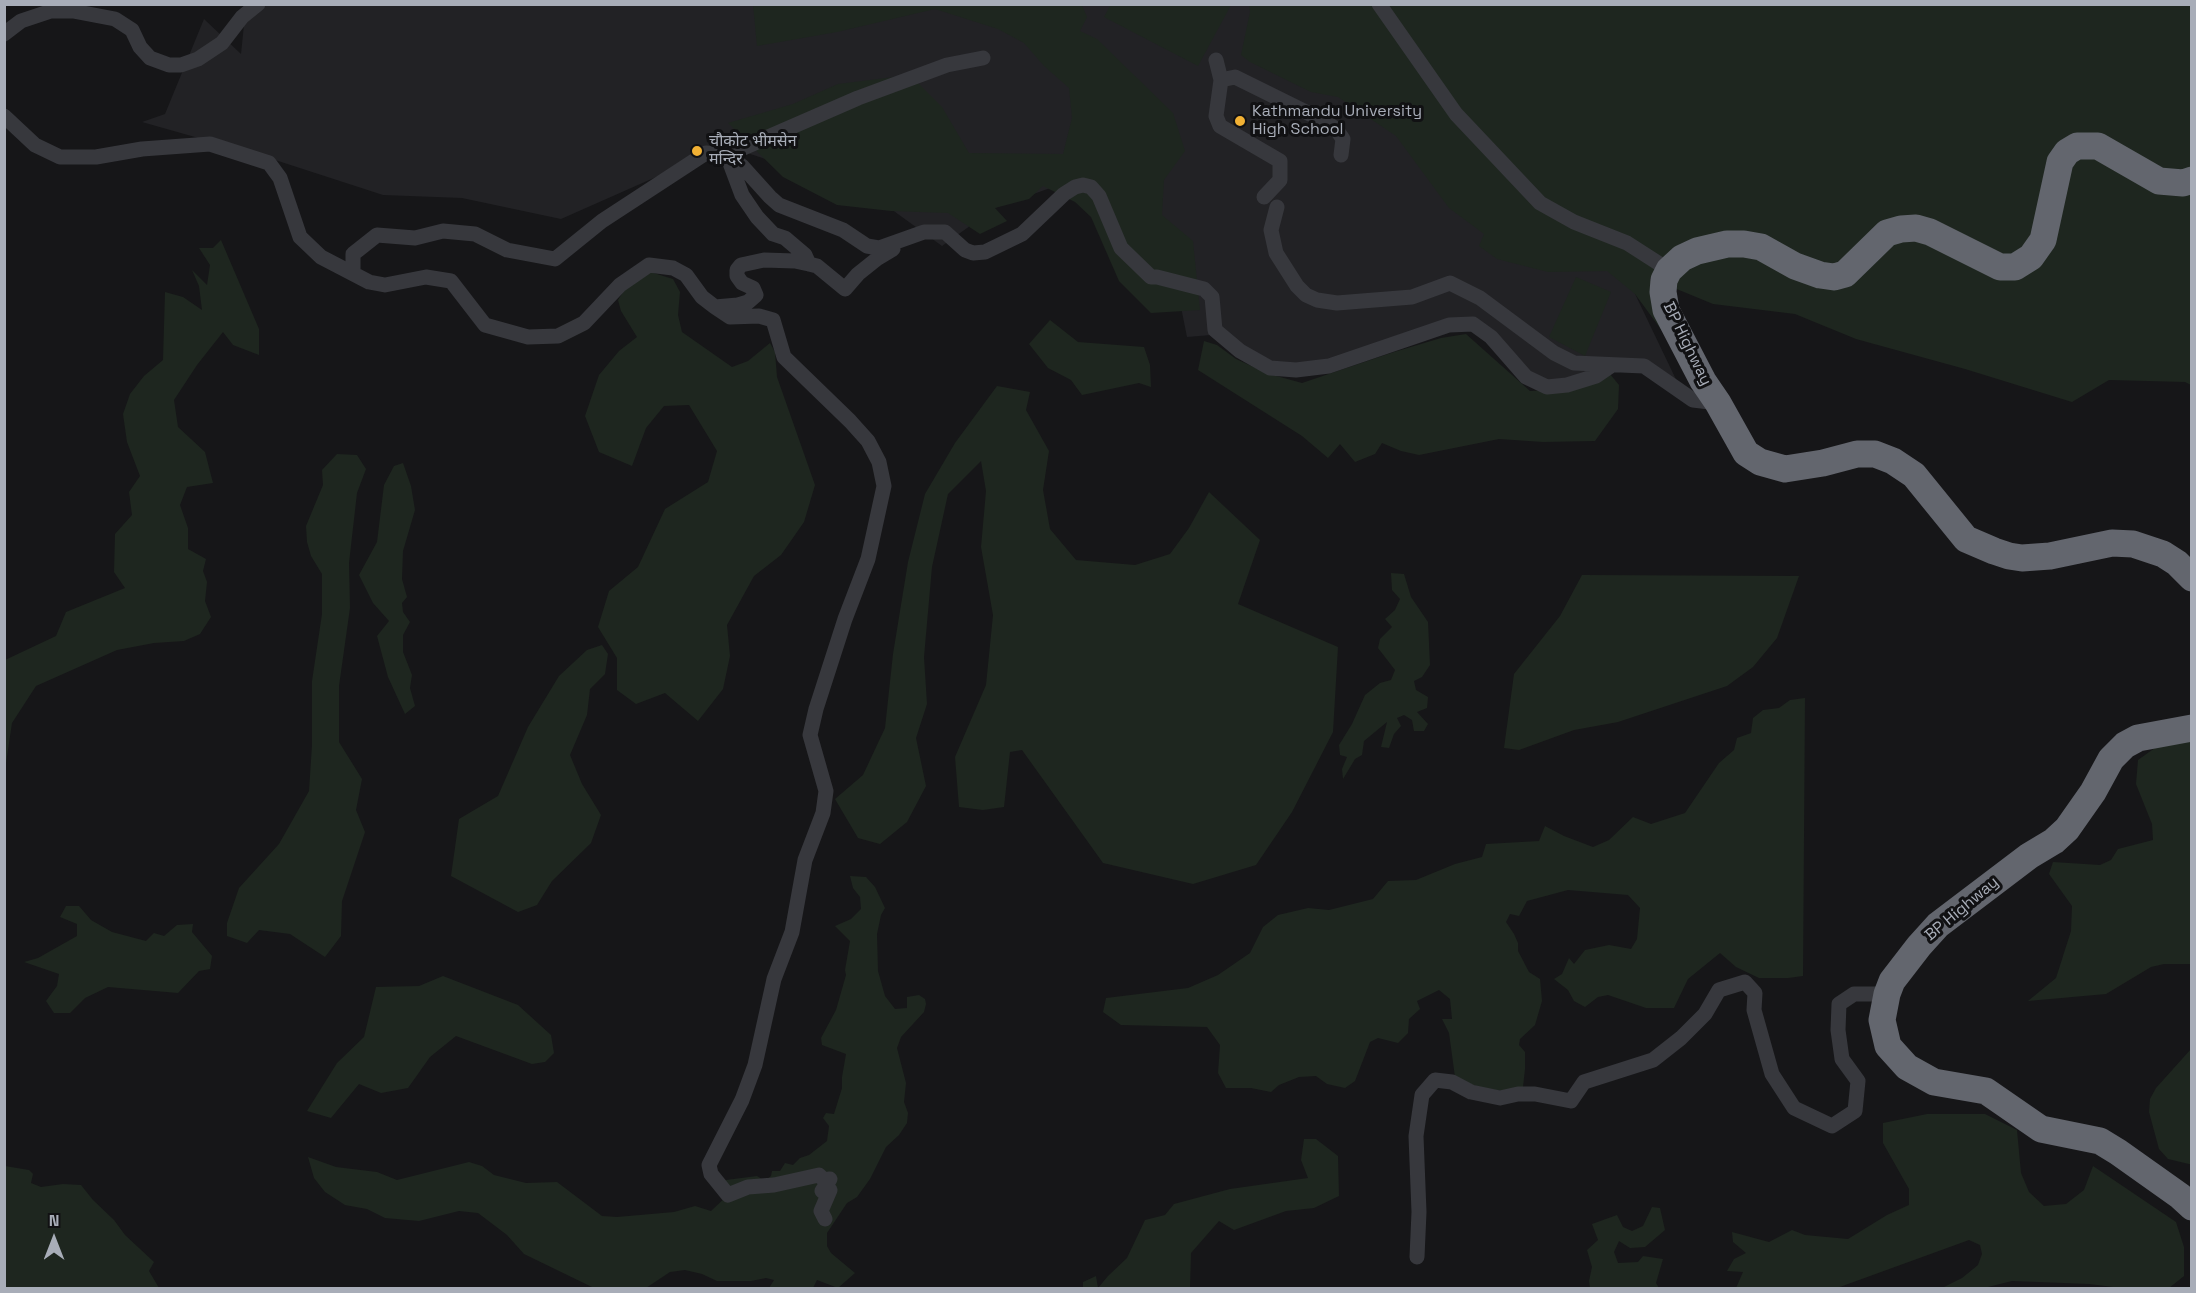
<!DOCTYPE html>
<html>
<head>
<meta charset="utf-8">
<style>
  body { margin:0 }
  #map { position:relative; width:2196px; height:1293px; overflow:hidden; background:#161618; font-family:"Space Grotesk",sans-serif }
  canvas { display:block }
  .frame { position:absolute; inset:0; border:6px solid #a8adb8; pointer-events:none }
  .north { position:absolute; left:24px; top:1209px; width:60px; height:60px; -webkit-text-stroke:4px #111113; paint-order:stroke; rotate:0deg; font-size:16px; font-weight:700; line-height:24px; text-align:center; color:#a8adb8 }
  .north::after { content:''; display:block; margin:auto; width:21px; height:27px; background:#a8adb8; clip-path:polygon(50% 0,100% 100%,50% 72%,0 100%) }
</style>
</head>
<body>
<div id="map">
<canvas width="2196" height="1293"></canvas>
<div class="frame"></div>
<div class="north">N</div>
</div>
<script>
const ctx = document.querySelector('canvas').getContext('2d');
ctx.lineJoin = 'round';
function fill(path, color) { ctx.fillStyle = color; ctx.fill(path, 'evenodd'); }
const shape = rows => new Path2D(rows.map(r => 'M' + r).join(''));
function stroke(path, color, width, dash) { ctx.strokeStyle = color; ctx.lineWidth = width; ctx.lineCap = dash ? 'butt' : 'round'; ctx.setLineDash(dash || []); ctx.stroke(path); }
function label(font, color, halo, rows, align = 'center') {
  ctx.font = font + ' "Space Grotesk","Noto Sans Devanagari",sans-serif'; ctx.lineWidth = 6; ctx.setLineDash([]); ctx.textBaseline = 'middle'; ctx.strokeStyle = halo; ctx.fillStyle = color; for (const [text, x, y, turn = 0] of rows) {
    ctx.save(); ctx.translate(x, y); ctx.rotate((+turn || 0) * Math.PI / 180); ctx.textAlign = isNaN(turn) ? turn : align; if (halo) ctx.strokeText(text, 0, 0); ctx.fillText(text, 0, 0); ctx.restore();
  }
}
fill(shape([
  [246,5,1376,5,1615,252,1682,392,1628,366,1541,384,1492,343,1460,324,1288,374,1211,335,1187,337,1173,267,1075,179,995,208,942,246,869,193,726,146,561,219,462,198,383,195,269,158,142,122,165,114,204,19,241,54]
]), '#222225');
fill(shape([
  [1111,4,1231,4,1231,5,1198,66,1104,17],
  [753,5,1082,5,1087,17,1080,31,1097,39,1173,113,1185,151,1164,180,1162,215,1193,241,1200,310,1151,313,1119,281,1091,217,1075,202,1043,186,1029,199,995,208,1007,221,980,234,948,213,891,211,837,205,783,177,728,123,793,104,838,84,910,75,942,107,969,153,1063,154,1072,118,1069,88,1044,66,1024,43,998,29,935,9,837,32,757,46],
  [1249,5,2191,5,2191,385,2185,382,2109,380,2072,402,1965,369,1856,339,1795,314,1713,304,1650,278,1679,354,1635,294,1607,271,1548,272,1497,259,1479,246,1484,234,1449,208,1396,136,1338,97,1311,92,1250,62,1241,55,1250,12],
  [221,240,259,329,259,355,233,345,223,332,197,365,174,400,178,427,205,452,213,483,187,487,180,505,188,528,188,549,206,559,203,571,207,582,205,601,211,617,200,634,184,641,154,643,117,650,36,686,12,723,5,770,5,660,56,636,66,612,125,588,114,572,115,534,132,515,129,492,140,476,127,442,123,414,130,394,144,376,163,360,165,292,183,297,202,310,199,286,192,270,207,285,210,265,199,248,213,248],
  [647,271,673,279,680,292,678,315,682,332,732,367,748,361,770,343,775,352,777,377,815,485,804,522,781,555,754,576,727,625,730,656,723,689,698,721,665,693,636,704,617,690,617,658,598,627,609,591,638,567,665,509,708,482,717,451,689,405,664,406,646,428,632,466,599,452,585,416,599,375,619,351,637,337,621,311,618,300,632,278],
  [1576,277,1611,292,1585,356,1549,337],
  [1050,320,1078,342,1144,347,1150,365,1151,387,1139,383,1082,395,1071,380,1048,368,1029,344],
  [1466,334,1530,391,1556,390,1610,374,1619,385,1618,409,1595,441,1543,442,1499,439,1419,455,1401,451,1382,443,1375,454,1355,462,1340,444,1328,458,1302,436,1198,370,1204,341,1217,345,1236,359,1269,374,1302,383,1394,352,1441,338],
  [997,386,1030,392,1026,410,1049,451,1043,490,1050,529,1076,560,1135,565,1170,554,1189,528,1209,492,1260,540,1238,604,1338,647,1333,732,1292,812,1256,865,1193,884,1103,863,1022,750,1010,752,1004,807,983,810,959,807,955,757,986,685,993,615,981,547,986,491,981,461,948,494,932,567,924,657,927,704,916,738,926,786,907,822,880,844,858,838,835,799,863,775,885,728,893,654,908,562,925,494,955,443],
  [337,454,357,455,366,469,357,493,349,563,350,608,339,686,339,742,362,779,356,810,365,832,342,901,341,936,325,957,290,934,259,930,247,943,227,936,227,923,239,888,279,844,309,791,312,745,312,681,322,614,322,574,311,556,307,542,306,526,323,485,322,470],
  [403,463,411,486,415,510,403,551,402,579,407,597,402,603,403,612,410,622,403,635,403,652,412,675,410,688,415,706,405,714,388,677,377,636,389,621,373,603,359,575,377,542,384,485,394,466],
  [1391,573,1404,574,1411,597,1428,622,1430,665,1422,677,1414,681,1416,690,1428,697,1427,708,1417,712,1428,724,1424,731,1414,731,1412,720,1404,715,1397,718,1401,726,1394,734,1389,748,1381,747,1387,722,1364,741,1362,755,1355,759,1343,779,1342,769,1347,757,1340,755,1339,745,1352,724,1365,695,1380,683,1391,680,1395,670,1378,648,1380,639,1392,627,1385,619,1395,610,1400,599,1392,590],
  [1582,575,1799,576,1777,638,1753,667,1727,686,1618,722,1574,730,1519,750,1504,748,1514,674,1560,616],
  [602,645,608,654,605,674,590,689,587,715,570,755,582,784,601,815,591,843,552,881,537,905,518,912,451,876,459,819,498,796,528,727,559,676,587,650],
  [1805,698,1803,976,1788,978,1759,978,1736,967,1720,953,1688,979,1674,1008,1646,1008,1608,995,1598,997,1585,1007,1574,1001,1568,990,1554,979,1562,974,1569,958,1574,964,1585,950,1609,945,1631,949,1637,939,1640,908,1628,895,1568,890,1527,901,1519,916,1510,914,1506,922,1514,934,1518,943,1518,951,1529,972,1540,979,1542,1001,1535,1025,1520,1039,1519,1045,1525,1052,1525,1069,1523,1087,1502,1091,1478,1087,1455,1077,1449,1033,1442,1019,1452,1019,1450,999,1439,990,1417,1001,1420,1009,1409,1019,1408,1033,1398,1043,1378,1038,1370,1042,1355,1081,1345,1088,1327,1084,1316,1076,1299,1077,1279,1085,1271,1092,1251,1088,1226,1088,1218,1073,1220,1045,1207,1027,1121,1025,1103,1012,1106,998,1188,988,1218,975,1250,953,1263,927,1278,915,1308,908,1329,910,1373,899,1388,881,1416,880,1455,864,1482,857,1486,844,1539,841,1545,826,1564,836,1593,847,1609,840,1633,817,1651,824,1685,813,1719,763,1734,750,1737,738,1751,733,1753,718,1763,710,1779,708,1790,700],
  [2191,735,2191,964,2164,964,2151,967,2106,994,2028,1001,2056,978,2071,931,2072,906,2049,874,2053,862,2100,865,2111,860,2118,849,2153,840,2152,824,2136,784,2138,760,2159,745],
  [850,876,866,877,875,887,885,908,881,915,877,934,878,971,885,996,895,1009,907,1008,907,997,919,995,925,999,926,1004,924,1012,901,1037,897,1048,906,1083,904,1102,908,1113,907,1123,899,1135,886,1147,870,1179,857,1197,847,1203,827,1233,827,1246,831,1253,855,1273,838,1288,817,1280,813,1288,769,1288,774,1280,766,1278,751,1281,717,1281,702,1274,685,1270,670,1272,646,1288,594,1288,524,1254,507,1235,478,1213,459,1211,419,1221,385,1218,367,1209,345,1205,325,1192,314,1178,308,1157,336,1167,377,1172,397,1180,469,1162,482,1166,494,1175,526,1183,557,1182,602,1216,617,1217,674,1212,695,1206,711,1211,728,1195,720,1185,726,1180,757,1176,765,1181,771,1176,772,1171,780,1171,785,1163,793,1165,800,1158,809,1155,827,1141,829,1126,823,1118,826,1113,834,1114,842,1088,842,1077,846,1054,822,1045,821,1038,836,1010,846,975,845,970,850,941,835,926,851,919,861,909,860,897,853,888],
  [66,906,79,906,91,920,112,932,146,941,154,933,164,936,177,925,193,924,192,932,212,956,210,969,199,971,178,993,108,987,85,998,70,1013,54,1013,46,1001,57,986,59,974,24,962,38,958,77,936,77,924,60,917],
  [443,976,518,1005,551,1035,554,1053,545,1062,532,1064,456,1036,430,1057,408,1088,381,1093,359,1084,331,1118,307,1111,337,1063,364,1037,376,987,419,986],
  [2191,1049,2192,1164,2189,1164,2168,1159,2159,1149,2149,1112,2150,1099,2156,1088],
  [1927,1114,1985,1114,2017,1130,2021,1173,2029,1192,2044,1206,2066,1204,2084,1190,2093,1166,2176,1222,2184,1247,2184,1276,2169,1288,2121,1288,2089,1284,2012,1281,1984,1288,1942,1288,1962,1278,1978,1265,1982,1254,1980,1245,1969,1240,1837,1288,1736,1288,1743,1272,1727,1271,1734,1259,1746,1253,1733,1242,1732,1232,1769,1242,1792,1230,1805,1235,1848,1239,1887,1215,1909,1205,1909,1189,1883,1143,1883,1123],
  [1304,1139,1316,1139,1338,1156,1339,1196,1314,1208,1286,1211,1234,1230,1219,1221,1191,1253,1190,1288,1083,1288,1083,1282,1096,1276,1098,1288,1108,1276,1127,1258,1145,1220,1165,1215,1174,1204,1230,1189,1308,1178,1301,1160],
  [5,1166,29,1170,33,1174,31,1183,41,1187,63,1184,81,1185,93,1200,114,1220,125,1235,154,1262,149,1271,159,1288,5,1288],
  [1652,1207,1660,1208,1665,1230,1645,1247,1630,1248,1619,1241,1614,1252,1618,1263,1638,1262,1643,1256,1663,1259,1656,1283,1659,1288,1590,1288,1589,1281,1592,1267,1587,1250,1598,1240,1592,1224,1617,1215,1623,1227,1632,1231,1643,1226]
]), '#1e261f');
stroke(shape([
  [1379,4,1456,114,1540,203,1574,222,1627,243,1669,270],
  [4,34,21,21,51,11,73,11,115,19,132,30,140,47,150,58,169,65,181,65,198,59,222,43,242,17,258,4],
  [1216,60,1221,80,1216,116,1220,126,1280,161,1280,180,1264,197],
  [1221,80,1235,77,1324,121,1336,129,1343,139,1341,155],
  [4,116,35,145,60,157,96,157,142,149,210,144,269,163,280,178,300,237,321,257,369,282,385,285,426,277,451,281,485,325,528,337,558,336,584,323,620,285,649,265,673,268,686,275,702,297,715,307,738,305,748,302,756,295,753,288,742,283,737,276,737,270,741,265,764,260,795,261,809,264,817,266,845,289,858,274,878,258,893,249],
  [1277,207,1271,230,1276,253,1297,286,1306,295,1317,300,1337,303,1412,297,1450,283,1480,298,1554,353,1574,363,1644,366,1693,400,1718,403],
  [809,264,805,255,785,238,773,234,757,217,742,195,727,155,858,98,947,65,983,58],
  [353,272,353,254,377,235,415,238,443,231,475,234,507,250,555,259,602,221,706,153,727,155,742,166,770,197,779,205,843,230,867,246,879,248,924,232,945,232,965,250,973,253,985,252,1022,234,1064,194,1075,187,1083,185,1091,187,1099,196,1121,248,1151,277,1157,277,1204,289,1212,297,1215,330,1240,351,1270,368,1296,370,1329,366,1449,325,1473,324,1491,337,1526,377,1547,387,1567,385,1596,376,1612,365],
  [715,307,730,317,759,316,773,320,784,357,850,421,868,441,879,462,884,486,868,559,845,619,816,709,810,735,826,791,823,813,805,860,792,932,774,979,755,1065,742,1100,709,1165,711,1174,728,1195,748,1187,774,1185,819,1175,824,1180,830,1179,822,1191,830,1190,821,1211,825,1219],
  [1417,1257,1419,1212,1416,1136,1422,1095,1435,1080,1452,1082,1471,1092,1500,1098,1518,1094,1535,1094,1571,1101,1584,1082,1653,1060,1681,1038,1705,1014,1719,990,1745,982,1755,993,1754,1010,1772,1074,1794,1108,1832,1126,1855,1111,1858,1081,1842,1059,1838,1030,1839,1004,1854,994,1887,994]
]), '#37383d', 15);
stroke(shape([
  [2192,180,2183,183,2159,181,2098,146,2077,146,2067,152,2060,162,2043,240,2031,257,2015,267,2000,267,1930,232,1916,228,1901,229,1887,233,1845,274,1834,277,1820,275,1795,266,1761,247,1744,244,1727,244,1697,251,1682,258,1669,270,1664,280,1663,292,1666,310,1703,381,1718,403,1746,453,1760,462,1785,469,1823,463,1857,454,1875,454,1893,461,1914,475,1966,539,1994,551,2009,556,2022,558,2050,556,2112,543,2133,544,2163,554,2177,563,2192,578],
  [2192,728,2138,738,2125,745,2111,759,2093,792,2067,829,2054,841,2029,856,1938,925,1919,946,1892,981,1887,994,1882,1020,1888,1046,1907,1067,1934,1082,1986,1091,2041,1129,2100,1141,2118,1152,2180,1196,2192,1207]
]), '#63666e', 27);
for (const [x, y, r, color] of [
  [1240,121,6,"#f2b134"],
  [697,151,6,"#f2b134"]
]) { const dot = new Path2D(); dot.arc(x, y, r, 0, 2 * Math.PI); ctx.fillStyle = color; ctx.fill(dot); stroke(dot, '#111113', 2); }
label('16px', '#a8adb8', '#111113', [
  ["Kathmandu University",1252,112],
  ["High School",1252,130],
  ["चौकोट भीमसेन",709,142],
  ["मन्दिर",709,160]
], 'left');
label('16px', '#a8adb8', '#111113', [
  ["BP Highway",1687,344,64],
  ["BP Highway",1962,909,-40]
]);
</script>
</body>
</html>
